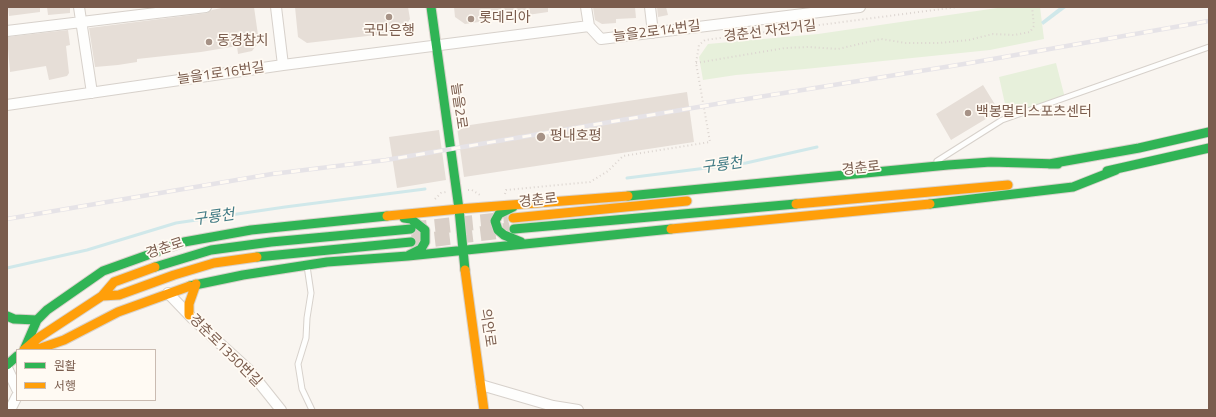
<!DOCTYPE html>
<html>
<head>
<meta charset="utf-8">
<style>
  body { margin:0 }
  #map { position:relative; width:1216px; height:417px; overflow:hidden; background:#f9f5f0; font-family:"Titillium Web","Noto Sans KR",sans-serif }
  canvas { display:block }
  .frame { position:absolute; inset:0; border:8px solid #7a5c4d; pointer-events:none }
  .legend { position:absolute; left:16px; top:349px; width:140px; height:52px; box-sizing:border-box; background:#fffaf3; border:1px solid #cabbb1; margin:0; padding:5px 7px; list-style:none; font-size:12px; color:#7a5c4d }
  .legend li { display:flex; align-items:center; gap:8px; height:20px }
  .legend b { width:20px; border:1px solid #cabbb1 }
</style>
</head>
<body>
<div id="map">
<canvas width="1216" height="417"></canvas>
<div class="frame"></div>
<ul class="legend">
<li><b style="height:5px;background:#30b455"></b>원활</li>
<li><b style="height:5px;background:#ff9f0a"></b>서행</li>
</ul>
</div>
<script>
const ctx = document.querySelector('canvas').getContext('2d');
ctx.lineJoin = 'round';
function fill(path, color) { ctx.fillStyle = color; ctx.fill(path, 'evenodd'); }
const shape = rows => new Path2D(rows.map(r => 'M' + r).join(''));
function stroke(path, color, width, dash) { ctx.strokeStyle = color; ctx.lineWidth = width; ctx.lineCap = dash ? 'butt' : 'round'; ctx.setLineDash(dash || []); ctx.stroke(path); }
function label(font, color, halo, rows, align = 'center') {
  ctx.font = font + ' "Titillium Web","Noto Sans KR",sans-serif'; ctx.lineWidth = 3.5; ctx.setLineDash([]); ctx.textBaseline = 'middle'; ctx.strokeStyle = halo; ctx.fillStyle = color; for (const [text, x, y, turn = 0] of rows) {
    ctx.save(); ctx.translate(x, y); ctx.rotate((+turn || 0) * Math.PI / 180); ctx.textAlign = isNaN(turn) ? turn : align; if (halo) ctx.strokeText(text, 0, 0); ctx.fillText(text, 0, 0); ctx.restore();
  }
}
fill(shape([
  [1004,7,1040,7,1044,39,990,50,805,69,736,75,703,80,699,57,708,44,818,34],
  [1056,63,1065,98,1007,113,999,77]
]), '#e7f0db');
fill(shape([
  [1060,7,1067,7,1043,25,1041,22]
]), '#d0e8ea');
stroke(shape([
  [627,178,746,163,817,147],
  [7,268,87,250,176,223,285,207,425,189]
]), '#d0e8ea', 3);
fill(shape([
  [8,7,40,7,40,12,9,16],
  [47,7,70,7,70,13,48,15],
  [226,7,254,7,259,42,252,51,238,54,237,46,201,52,137,59,137,62,118,65,95,67,89,28,207,13,212,10],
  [295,7,408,7,410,19,402,32,307,43,298,37],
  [454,7,548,7,548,12,465,24,455,17],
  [593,7,635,7,636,18,616,19,616,23,602,24,595,20],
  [657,7,666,7,668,15,658,17],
  [68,30,70,45,66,46,69,73,67,76,49,80,46,66,10,72,7,37],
  [983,85,999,111,951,140,936,114],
  [687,92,694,142,464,177,457,127],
  [439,130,446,180,397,188,389,137]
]), '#e6ded7');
stroke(shape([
  [412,229,508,219],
  [412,242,510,230]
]), '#d9cfc7', 15, [15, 8]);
const lane = shape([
  [937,161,1002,120,1209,47],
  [307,266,311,293,307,318,306,338,298,364,302,389,312,410]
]);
const street = shape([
  [79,7,92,93],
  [276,7,283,65],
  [586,7,589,26],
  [650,7,653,33],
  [7,31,206,7],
  [7,105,283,65,589,26,601,39,860,7],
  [168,293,192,318,249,370,281,410],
  [7,368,17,389],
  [481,385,553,406,578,410],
  [10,410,17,396]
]);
const fast = shape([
  [431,7,459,209,465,270],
  [1049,164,1139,148,1209,132],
  [1107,171,1209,148],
  [628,196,948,165,991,162,1058,164],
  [930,204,1073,187,1116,170],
  [513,207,499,214,495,221,498,230,504,235,521,242],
  [404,218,411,219,425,230,425,242,421,249,409,255],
  [514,229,796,204],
  [257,257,411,242],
  [155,267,211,250,271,242,411,229],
  [190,286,243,275,327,262,408,256,671,229],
  [7,316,14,319,37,320],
  [24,350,37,320,47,310,103,271,184,242,251,230,387,216],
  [7,365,17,356]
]);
const slow = shape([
  [796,204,1008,185],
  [387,216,459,209,628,196],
  [513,218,687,201],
  [671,229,930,204],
  [465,270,484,410],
  [102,296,119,295,174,275,214,263,257,257],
  [189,315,189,304,196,284],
  [24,350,38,338,102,296,114,282,155,267],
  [27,350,41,348,64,340,118,312,190,286]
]);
stroke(lane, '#d7d1cb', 7);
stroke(street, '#d7d1cb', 12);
stroke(fast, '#d9d2cb', 11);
stroke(slow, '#d9d2cb', 11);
stroke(shape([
  [696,63,785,48,809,47,838,49,881,39,906,43,939,43,969,40,993,34,1014,35,1030,32,1034,26,1032,7],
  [468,190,472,190,480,195],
  [505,194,506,190,590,182,608,171,623,156,710,142,696,63,699,45,705,40,957,7],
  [435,199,441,193,446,192]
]), '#dcd5d0', 2, [1, 3]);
stroke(lane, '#fefefd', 5);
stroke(street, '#fefefd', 10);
stroke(fast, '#30b455', 9);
stroke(slow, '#ff9f0a', 9);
const rail = shape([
  [7,219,272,174,386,160,728,102,970,63,1209,21]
]);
stroke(rail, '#e6e3e7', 4.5);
stroke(rail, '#fffaf3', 3, [9]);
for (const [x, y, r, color] of [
  [389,17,4,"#a69286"],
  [471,19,4,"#a69286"],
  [209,42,4,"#a69286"],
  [968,113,4,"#a69286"],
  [541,137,5,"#a69286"]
]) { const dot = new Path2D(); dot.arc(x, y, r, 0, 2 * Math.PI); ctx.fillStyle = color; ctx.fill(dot); stroke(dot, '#fffaf3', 1.5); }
label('14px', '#7a5c4d', '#fffaf3', [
  ["롯데리아",479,19],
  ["국민은행",389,32,"center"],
  ["동경참치",217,42],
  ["백봉멀티스포츠센터",976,113],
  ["평내호평",550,137]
], 'left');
label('14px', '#7a5c4d', '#fffaf3', [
  ["늘을2로14번길",657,32,-7],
  ["경춘선 자전거길",770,32,-7],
  ["늘을1로16번길",221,74,-8],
  ["늘을2로",458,106,82],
  ["경춘로",861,169,-6],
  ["경춘로",538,201,-6],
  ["경춘로",165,249,-18],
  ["의안로",487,328,82],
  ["경춘로1350번길",225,351,45]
]);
label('italic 15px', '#437c86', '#fffaf3', [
  ["구룡천",722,166,-8],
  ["구룡천",214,218,-8]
]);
</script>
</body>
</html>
